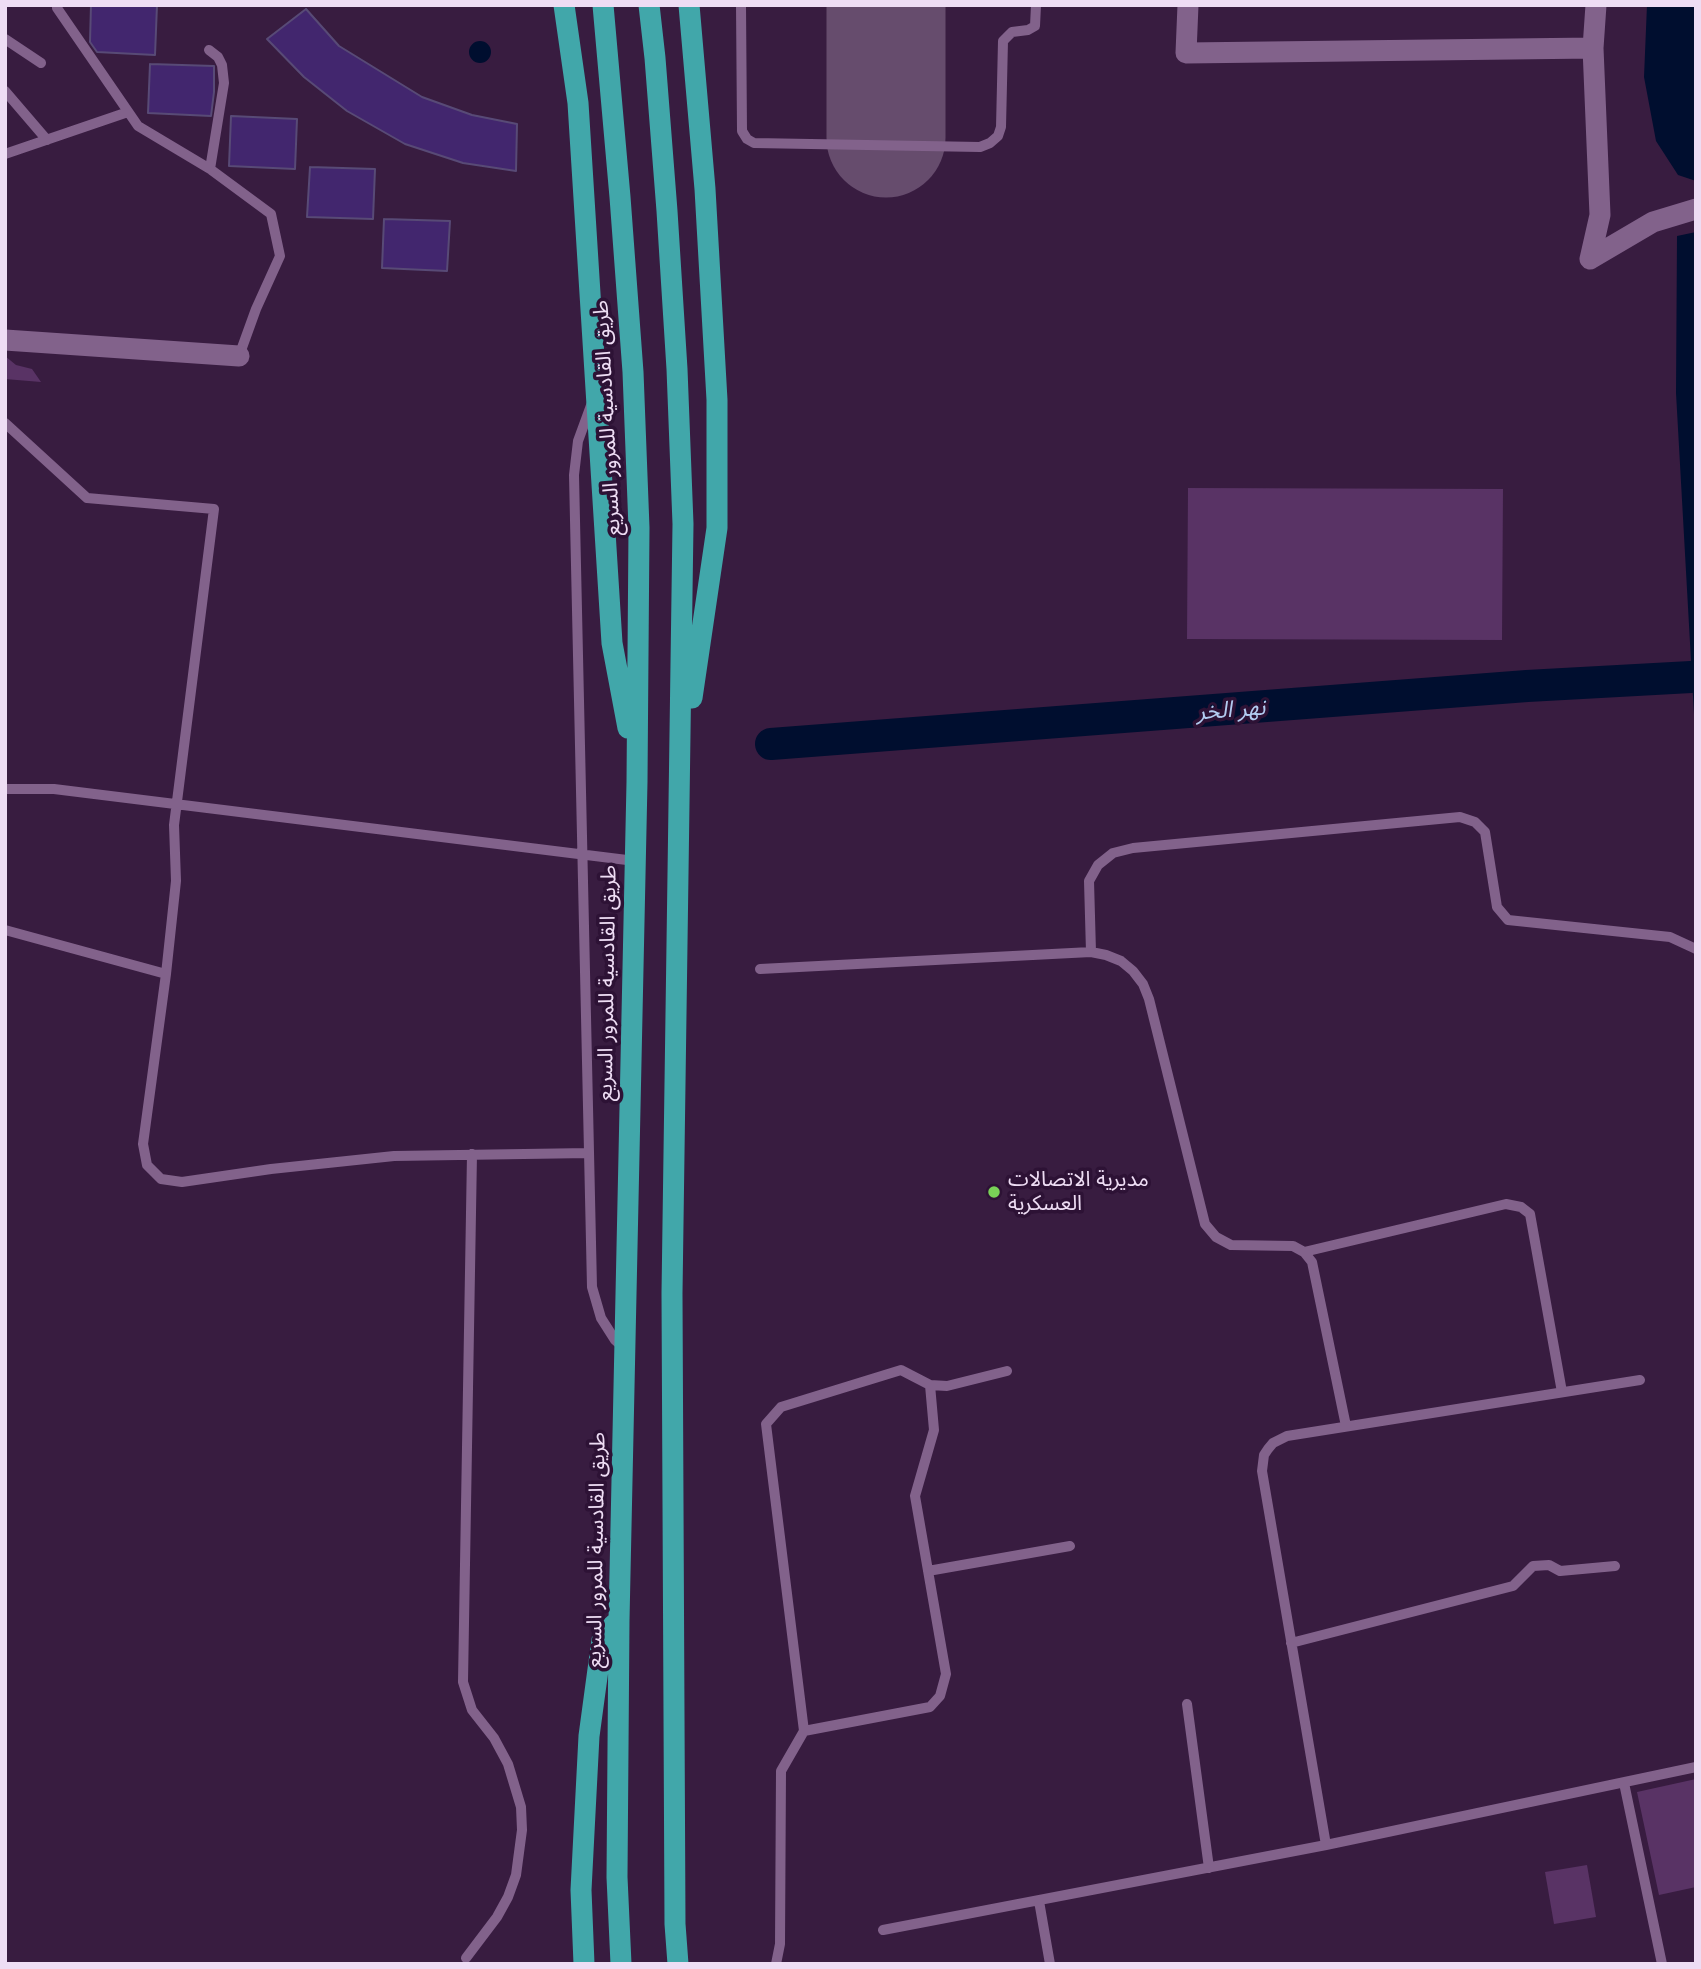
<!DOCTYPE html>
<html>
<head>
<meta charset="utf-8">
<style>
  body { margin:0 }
  #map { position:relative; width:1701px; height:1969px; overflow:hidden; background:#381c40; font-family:"DM Sans",sans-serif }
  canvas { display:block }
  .frame { position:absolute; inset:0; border:7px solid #eeddf4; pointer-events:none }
</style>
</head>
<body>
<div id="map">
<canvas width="1701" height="1969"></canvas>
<div class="frame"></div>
</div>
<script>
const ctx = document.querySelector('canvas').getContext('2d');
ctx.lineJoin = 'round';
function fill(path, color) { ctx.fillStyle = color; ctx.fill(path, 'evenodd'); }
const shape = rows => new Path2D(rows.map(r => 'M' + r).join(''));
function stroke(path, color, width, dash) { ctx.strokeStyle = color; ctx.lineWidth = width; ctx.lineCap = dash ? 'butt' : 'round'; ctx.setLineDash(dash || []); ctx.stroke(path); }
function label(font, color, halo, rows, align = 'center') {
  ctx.font = font + ' "DM Sans","Noto Sans Arabic",sans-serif'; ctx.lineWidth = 7; ctx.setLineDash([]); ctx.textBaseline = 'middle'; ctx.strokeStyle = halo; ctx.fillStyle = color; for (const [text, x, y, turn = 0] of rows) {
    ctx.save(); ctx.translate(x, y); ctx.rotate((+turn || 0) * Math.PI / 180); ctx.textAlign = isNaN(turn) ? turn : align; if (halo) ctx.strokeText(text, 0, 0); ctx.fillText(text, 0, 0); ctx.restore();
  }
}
fill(shape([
  [5,356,16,365,32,369,41,382,5,379],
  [1188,488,1503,489,1502,640,1187,639],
  [1696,1779,1696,1887,1659,1895,1637,1792],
  [1587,1865,1596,1917,1554,1924,1545,1872]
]), '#593365');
fill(shape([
  [1647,5,1696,5,1696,181,1678,175,1656,141,1644,77],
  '469 52a11 11 0 1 1 22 0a11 11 0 1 1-22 0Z',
  [1696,232,1696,750,1676,393,1677,236]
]), '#000e2f');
stroke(shape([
  [771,744,1527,686,1691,677]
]), '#000e2f', 32);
stroke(shape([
  [886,138,886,5]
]), '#664c6d', 119);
const building = shape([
  [91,5,157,5,155,55,97,52,90,42,91,5],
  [306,9,339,46,422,97,472,115,517,124,516,171,463,163,405,144,347,111,304,77,267,39,306,9],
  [150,64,214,66,214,92,211,116,148,113,150,64],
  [231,116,297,119,295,169,229,166,231,116],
  [310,167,375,169,373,219,307,217,310,167],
  [384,219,450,221,447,271,382,268,384,219]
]);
fill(building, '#42266e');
stroke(building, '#584a76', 2);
stroke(shape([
  [57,5,57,8,138,126,210,169,271,214,280,256,256,309,239,356],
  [741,5,742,131,747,139,754,143,980,147,990,143,998,136,1001,127,1003,41,1012,32,1028,30,1035,26,1036,5],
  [5,39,41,63],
  [209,50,218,57,222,65,224,83,210,169],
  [5,91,47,140],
  [5,154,128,112],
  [593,400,578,441,574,475,592,1287,601,1318,615,1340,624,1348],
  [5,423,87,498,214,509,174,825,176,881,166,974,143,1144,147,1165,161,1179,182,1182,271,1169,394,1156,589,1153],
  [5,789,54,789,635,861],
  [5,930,166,974],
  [1091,952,1089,881,1098,865,1113,853,1133,848,1460,817,1475,822,1485,832,1497,907,1508,920,1670,937,1696,949],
  [760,969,1091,952,1106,955,1121,961,1133,971,1143,984,1149,999,1205,1224,1216,1237,1231,1245,1293,1246,1304,1252,1312,1262,1346,1426],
  [1304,1252,1506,1204,1521,1207,1530,1214,1562,1392],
  [928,1571,1070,1546],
  [1291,1643,1513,1586,1533,1566,1549,1565,1560,1571,1615,1566],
  [1187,1704,1209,1868],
  [804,1731,930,1707,940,1696,946,1674,915,1496,934,1430,930,1385],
  [1624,1783,1662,1964],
  [1326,1845,1262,1471,1264,1455,1268,1449,1273,1443,1287,1436,1640,1380],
  [1039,1901,1050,1964],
  [883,1930,1326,1845,1696,1767],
  [466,1958,497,1917,508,1897,516,1875,522,1830,521,1807,508,1764,494,1738,472,1710,463,1682,472,1154],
  [776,1964,780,1944,781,1771,804,1731,766,1424,781,1407,901,1370,930,1385,947,1386,1007,1371]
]), '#82628b', 10);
stroke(shape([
  [1188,5,1186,53,1593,48],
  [1590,259,1600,215,1593,48,1596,5],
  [1590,259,1653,222,1696,209],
  [5,340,239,356]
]), '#82628b', 21);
stroke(shape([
  [564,5,578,103,612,643,628,728],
  [603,5,620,197,633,372,639,528,637,782,619,1620,617,1877,621,1964],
  [649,5,655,58,667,211,677,369,683,524,672,1293,675,1924,678,1964],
  [689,5,705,189,717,400,717,528,692,698],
  [584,1964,581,1890,589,1736,602,1640,609,1629,619,1620]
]), '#41a7aa', 21);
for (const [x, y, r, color] of [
  [994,1192,7,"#79d157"]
]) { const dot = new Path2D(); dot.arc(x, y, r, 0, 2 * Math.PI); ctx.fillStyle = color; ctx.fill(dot); stroke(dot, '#2d1235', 2.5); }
label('21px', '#eeddf4', '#2d1235', [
  ["طريق القادسية للمرور السريع",608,418,-93],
  ["طريق القادسية للمرور السريع",608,983,-89],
  ["طريق القادسية للمرور السريع",597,1550,-89]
]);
label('21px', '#eeddf4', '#2d1235', [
  ["مديرية الاتصالات",1008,1180],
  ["العسكرية",1008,1204]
], 'left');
label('italic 23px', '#b2cbf0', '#2d1235', [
  ["نهر الخر",1231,711,-4]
]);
</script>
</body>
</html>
